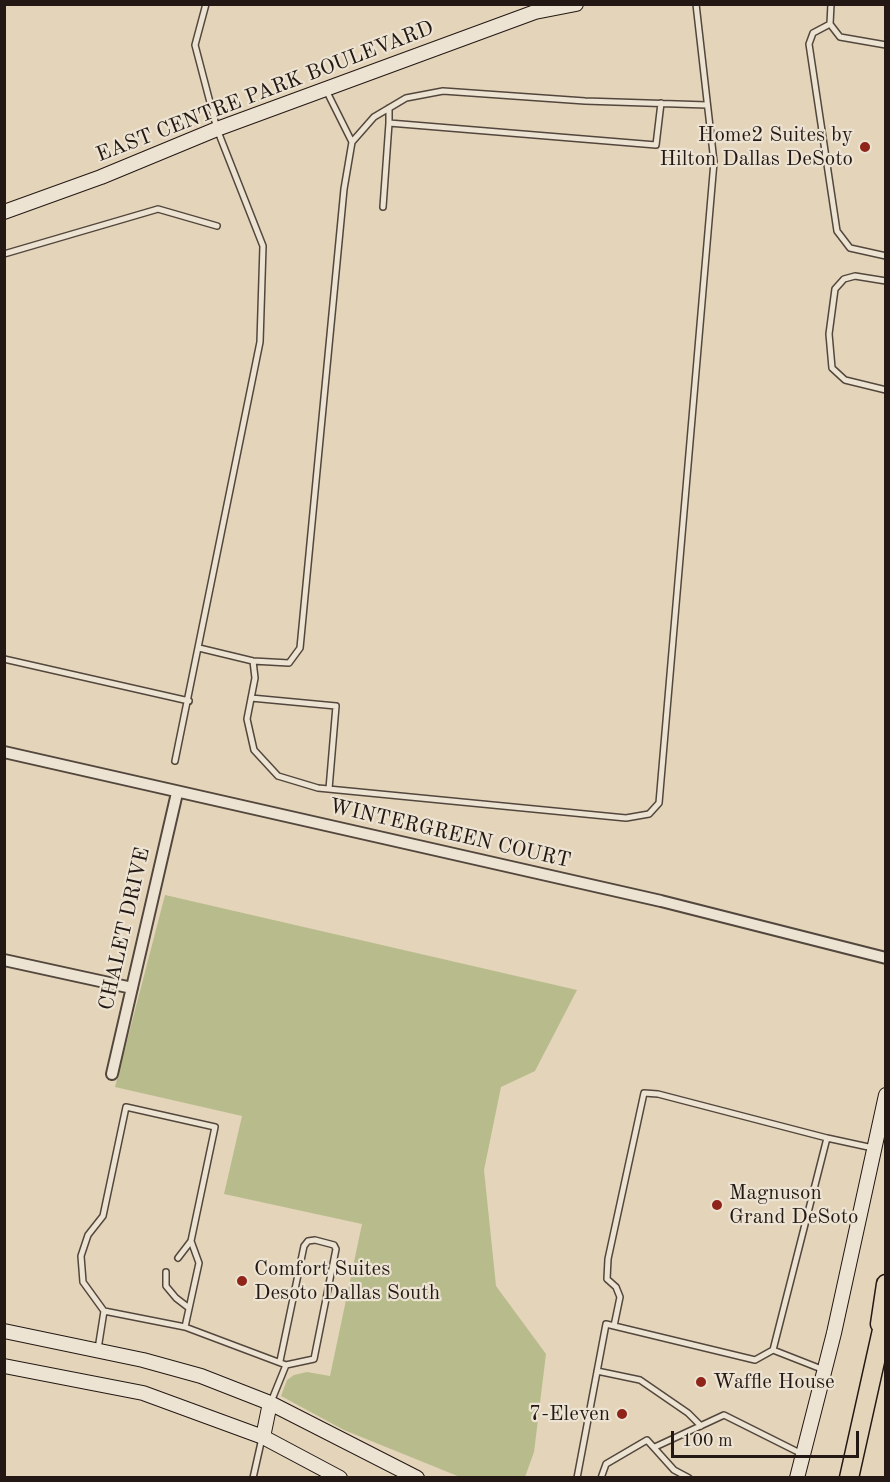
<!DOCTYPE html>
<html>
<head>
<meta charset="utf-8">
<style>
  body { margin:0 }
  #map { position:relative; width:890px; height:1482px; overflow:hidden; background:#e3d4ba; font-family:"Old Standard TT",serif }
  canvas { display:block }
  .frame { position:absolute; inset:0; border:6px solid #231813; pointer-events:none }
  .scale { position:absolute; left:671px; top:1431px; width:188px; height:27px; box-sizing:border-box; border:3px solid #231813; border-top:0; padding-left:8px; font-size:18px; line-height:21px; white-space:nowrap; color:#231813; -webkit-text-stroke:4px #ede3d2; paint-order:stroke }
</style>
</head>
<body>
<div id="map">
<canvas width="890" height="1482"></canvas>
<div class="frame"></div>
<div class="scale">100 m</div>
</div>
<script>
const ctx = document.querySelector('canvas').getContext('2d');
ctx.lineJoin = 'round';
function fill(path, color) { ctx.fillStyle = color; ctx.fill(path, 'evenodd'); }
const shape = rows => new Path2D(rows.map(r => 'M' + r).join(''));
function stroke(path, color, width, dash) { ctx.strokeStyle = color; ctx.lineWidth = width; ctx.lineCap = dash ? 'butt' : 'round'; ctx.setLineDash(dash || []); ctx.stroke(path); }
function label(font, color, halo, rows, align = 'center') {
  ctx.font = font + ' "Old Standard TT",serif'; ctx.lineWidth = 4.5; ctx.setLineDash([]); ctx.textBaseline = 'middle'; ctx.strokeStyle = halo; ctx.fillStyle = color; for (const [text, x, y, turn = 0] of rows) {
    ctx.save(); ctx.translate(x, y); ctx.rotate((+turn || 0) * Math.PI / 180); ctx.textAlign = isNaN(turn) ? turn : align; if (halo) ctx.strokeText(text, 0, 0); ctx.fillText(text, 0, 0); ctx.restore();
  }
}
fill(shape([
  [165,895,577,990,535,1071,501,1087,484,1170,496,1286,546,1354,534,1452,525,1477,460,1477,344,1430,281,1396,287,1380,294,1375,307,1372,330,1376,362,1224,224,1194,242,1116,115,1087]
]), '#b8bc8c');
const lane = shape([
  [831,4,830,24,840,37,886,45],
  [830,24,813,33,809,44,837,231,850,248,886,256],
  [326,90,352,142],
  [389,108,389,123,656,145,661,103],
  [383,207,389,123],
  [4,254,158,209,217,226],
  [886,281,855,276,844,279,835,289,829,334,832,368,845,380,886,390],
  [199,648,253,661,289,663,300,648,344,189,352,142,374,117,406,98,443,91,585,101,707,105],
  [4,659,189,701],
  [253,661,255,678,247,719,254,750,278,776,318,788,626,818,649,814,659,803,714,162,696,4],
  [251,698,336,706,329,789],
  [175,761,260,342,263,246,217,129,195,45,206,4],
  [178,1258,191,1241],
  [166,1272,166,1286,176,1298,189,1308],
  [614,1326,620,1297,616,1287,607,1279,608,1259,644,1093,658,1094,827,1138],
  [185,1327,286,1365,271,1402],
  [98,1349,104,1311,83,1282,81,1256,88,1235,103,1216,126,1107,215,1127,191,1241,199,1263,185,1327,104,1311],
  [280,1361,304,1246,308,1241,315,1240,334,1245,336,1249,314,1359,286,1365],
  [824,1370,773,1350,827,1138,873,1148],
  [597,1371,640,1380,688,1413,701,1426],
  [655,1447,724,1415,802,1454],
  [253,1478,262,1438],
  [577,1478,606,1324,755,1360,773,1350],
  [601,1478,606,1464,647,1440,674,1470,689,1478]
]);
const street = shape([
  [4,752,661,901,886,958],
  [4,960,132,988],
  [112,1074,177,793]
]);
const secondary = shape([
  [4,212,101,177,217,129,535,12,576,4],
  [4,1331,143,1360,201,1376,270,1403,417,1478],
  [4,1366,143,1393,263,1437,340,1478],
  [263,1437,270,1403],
  [797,1478,834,1333,886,1095]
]);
const highway = shape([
  [880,1324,886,1284],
  [849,1478,886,1312]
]);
stroke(lane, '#53473d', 8);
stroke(street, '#53473d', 14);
stroke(secondary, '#231813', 16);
stroke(highway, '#231813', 21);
stroke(lane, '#ede3d2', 5);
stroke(street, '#ede3d2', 10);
stroke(secondary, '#ede3d2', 14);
stroke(highway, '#e3d4ba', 18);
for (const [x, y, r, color] of [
  [865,147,6,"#8f2418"],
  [717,1205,6,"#8f2418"],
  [242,1281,6,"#8f2418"],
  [701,1382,6,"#8f2418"],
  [622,1414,6,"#8f2418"]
]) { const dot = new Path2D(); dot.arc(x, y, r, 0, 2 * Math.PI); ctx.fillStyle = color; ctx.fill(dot); stroke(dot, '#ede3d2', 2); }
label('21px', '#231813', '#ede3d2', [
  ["EAST CENTRE PARK BOULEVARD",265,92,-21],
  ["WINTERGREEN COURT",450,834,13],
  ["CHALET DRIVE",125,929,-77]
]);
label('21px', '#231813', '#ede3d2', [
  ["Home2 Suites by",853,135,"right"],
  ["Hilton Dallas DeSoto",853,159,"right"],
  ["Magnuson",729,1193],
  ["Grand DeSoto",729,1217],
  ["Comfort Suites",254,1269],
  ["Desoto Dallas South",254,1293],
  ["Waffle House",713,1382],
  ["7-Eleven",610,1414,"right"]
], 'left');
</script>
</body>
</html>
